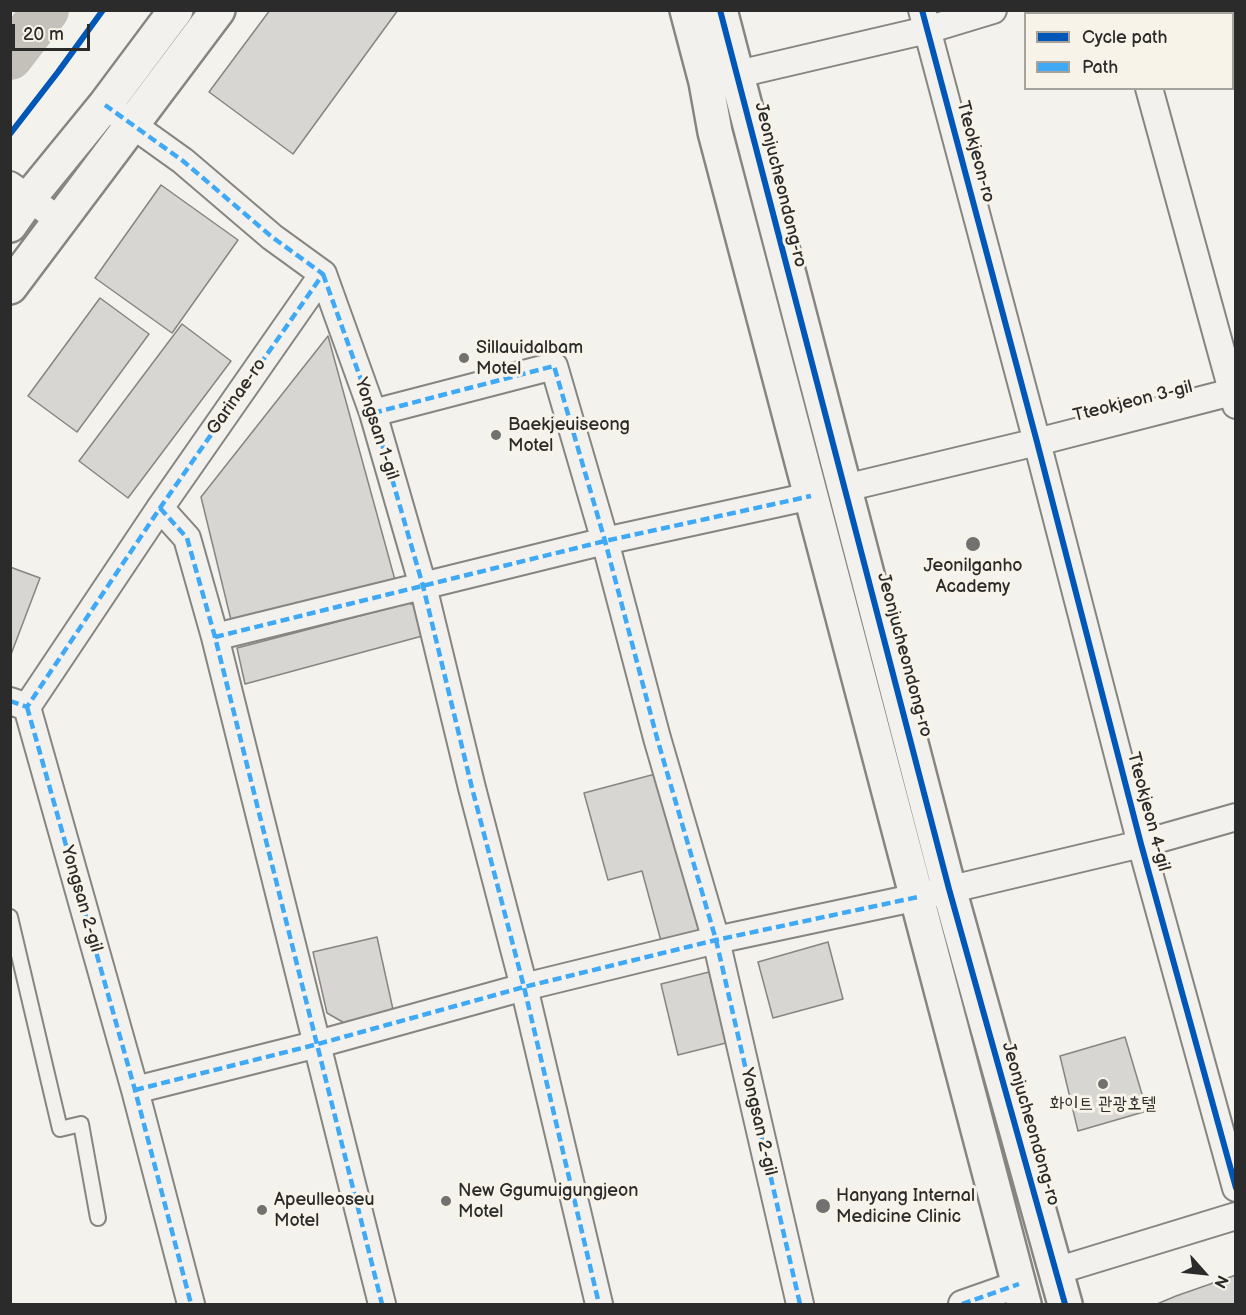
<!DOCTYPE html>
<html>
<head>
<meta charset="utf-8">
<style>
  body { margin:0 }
  #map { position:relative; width:1246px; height:1315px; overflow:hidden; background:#f4f2ec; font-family:"Balsamiq Sans",sans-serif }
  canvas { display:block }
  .frame { position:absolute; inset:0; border:12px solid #2b2b2b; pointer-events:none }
  .legend { position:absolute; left:1024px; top:12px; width:210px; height:78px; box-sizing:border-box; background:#f7f3e8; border:2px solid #a5a39c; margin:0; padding:8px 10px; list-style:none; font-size:18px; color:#2b2b2b }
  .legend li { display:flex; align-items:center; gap:12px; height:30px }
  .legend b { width:30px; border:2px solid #a5a39c }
  .north { position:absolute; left:1174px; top:1243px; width:60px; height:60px; -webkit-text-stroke:4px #f7f3e8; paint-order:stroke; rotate:117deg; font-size:16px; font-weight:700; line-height:24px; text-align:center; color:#2b2b2b }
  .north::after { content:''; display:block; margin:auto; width:21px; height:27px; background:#2b2b2b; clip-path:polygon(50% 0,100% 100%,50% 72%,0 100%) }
  .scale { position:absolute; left:12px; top:24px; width:78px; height:27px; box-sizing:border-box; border:3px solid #2b2b2b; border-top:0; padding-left:8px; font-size:18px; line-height:21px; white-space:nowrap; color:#2b2b2b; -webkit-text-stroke:4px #f7f3e8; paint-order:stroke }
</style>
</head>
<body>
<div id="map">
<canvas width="1246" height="1315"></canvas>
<div class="frame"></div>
<ul class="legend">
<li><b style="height:8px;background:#0057b8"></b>Cycle path</li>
<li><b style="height:8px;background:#3fa9f5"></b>Path</li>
</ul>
<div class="north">N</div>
<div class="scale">20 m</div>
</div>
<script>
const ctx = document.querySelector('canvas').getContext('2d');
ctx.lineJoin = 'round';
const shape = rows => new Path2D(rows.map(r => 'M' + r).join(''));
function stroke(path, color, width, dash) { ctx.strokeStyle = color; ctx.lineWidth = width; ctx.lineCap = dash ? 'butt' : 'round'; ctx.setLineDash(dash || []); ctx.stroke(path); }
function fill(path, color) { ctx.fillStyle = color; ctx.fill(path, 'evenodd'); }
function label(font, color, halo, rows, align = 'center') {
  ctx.font = font + ' "Balsamiq Sans","Poor Story",sans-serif'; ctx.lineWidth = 6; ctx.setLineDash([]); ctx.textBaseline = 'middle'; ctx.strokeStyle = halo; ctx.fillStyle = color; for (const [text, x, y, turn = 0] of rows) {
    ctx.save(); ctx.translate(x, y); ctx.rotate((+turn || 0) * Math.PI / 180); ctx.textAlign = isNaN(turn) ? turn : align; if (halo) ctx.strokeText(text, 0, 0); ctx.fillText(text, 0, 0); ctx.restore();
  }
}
stroke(shape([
  [10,57,46,10]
]), '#c4c1ba', 46);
const building = shape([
  [270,10,398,10,293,154,209,92,270,10],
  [161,185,238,240,172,333,95,278,161,185],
  [100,298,149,334,77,432,28,396,100,298],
  [182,324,231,361,128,498,79,461,182,324],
  [328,336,395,580,231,620,201,497,328,336],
  [10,567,40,578,10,657,10,567],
  [409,603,419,607,426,635,245,684,237,648,409,603],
  [659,773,701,930,661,941,642,871,608,880,584,793,659,773],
  [377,937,394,1014,348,1025,327,1013,313,952,377,937],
  [828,942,843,999,773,1018,758,962,828,942],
  [709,972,726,1043,678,1055,661,984,709,972],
  [1125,1037,1147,1111,1078,1131,1060,1056,1125,1037],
  [1236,1275,1236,1304,1157,1304,1176,1296,1236,1275]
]);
fill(building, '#d7d6d2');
stroke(building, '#858582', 1.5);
const lane = shape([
  [10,917,60,1129,81,1124,98,1218]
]);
const street = shape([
  [922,10,1037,442,1141,844,1236,1188],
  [1128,10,1129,14],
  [721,78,927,30,993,10],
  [1149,88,1236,405],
  [10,185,61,221],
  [323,274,373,413,423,586,472,788,524,987,599,1304],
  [373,413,554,366,605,541,657,738,716,940,800,1304],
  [845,488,1037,442,1236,391],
  [160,508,187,538,215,637,382,1304],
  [215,637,605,541,811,496],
  [10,701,27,707,160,508,323,274,272,237,183,161,116,113],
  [27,707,135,1090,191,1304],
  [135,1090,318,1044,524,987,716,940,918,897,1141,844,1236,817],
  [1056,1271,1236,1216],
  [962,1304,1019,1284]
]);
const secondary = shape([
  [687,10,706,82,715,132,1024,1304],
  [720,10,949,889,1065,1304],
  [10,225,29,198,105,105,176,10],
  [10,287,218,10]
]);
stroke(lane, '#858582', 18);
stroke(street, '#858582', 30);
stroke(secondary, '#858582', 38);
stroke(lane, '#f2f1ed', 14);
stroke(street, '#f2f1ed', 26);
stroke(secondary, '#f2f1ed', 33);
stroke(shape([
  [323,274,373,413,423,586,472,788,524,987,599,1304],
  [373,413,554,366,605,541,657,738,716,940,800,1304],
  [160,508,187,538,215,637,382,1304],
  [215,637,605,541,811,496],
  [10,701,27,707,160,508,323,274,272,237,183,161,105,105],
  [27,707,135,1090,191,1304],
  [135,1090,318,1044,524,987,716,940,918,897],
  [962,1304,1019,1284]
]), '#3fa9f5', 4.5, [9, 4.5]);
stroke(shape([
  [720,10,949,889,1065,1304],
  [922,10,1037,442,1141,844,1236,1188],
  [10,134,58,72,103,10]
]), '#0057b8', 6);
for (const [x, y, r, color] of [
  [464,358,6,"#71716f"],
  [496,435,6,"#71716f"],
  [973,544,8,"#71716f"],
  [1103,1084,6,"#71716f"],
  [446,1201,6,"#71716f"],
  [823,1206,8,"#71716f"],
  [262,1210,6,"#71716f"]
]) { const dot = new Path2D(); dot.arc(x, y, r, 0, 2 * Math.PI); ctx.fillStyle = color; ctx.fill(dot); stroke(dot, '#f7f3e8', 2); }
label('18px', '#2b2b2b', '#f7f3e8', [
  ["Tteokjeon-ro",975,152,75],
  ["Jeonjucheondong-ro",780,185,76],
  ["Garinae-ro",237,397,-55],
  ["Tteokjeon 3-gil",1133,402,-14],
  ["Yongsan 1-gil",376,429,72],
  ["Jeonjucheondong-ro",904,655,75],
  ["Tteokjeon 4-gil",1148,812,75],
  ["Yongsan 2-gil",81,899,74],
  ["Yongsan 2-gil",758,1122,77],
  ["Jeonjucheondong-ro",1030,1124,74]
]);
label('18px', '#2b2b2b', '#f7f3e8', [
  ["Sillauidalbam",476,348],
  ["Motel",476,369],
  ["Baekjeuiseong",508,425],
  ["Motel",508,446],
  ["Jeonilganho",973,566,"center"],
  ["Academy",973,587,"center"],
  ["화이트 관광호텔",1103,1104,"center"],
  ["New Ggumuigungjeon",458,1191],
  ["Motel",458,1212],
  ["Hanyang Internal",836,1196],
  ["Medicine Clinic",836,1217],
  ["Apeulleoseu",274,1200],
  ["Motel",274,1221]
], 'left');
</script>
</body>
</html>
